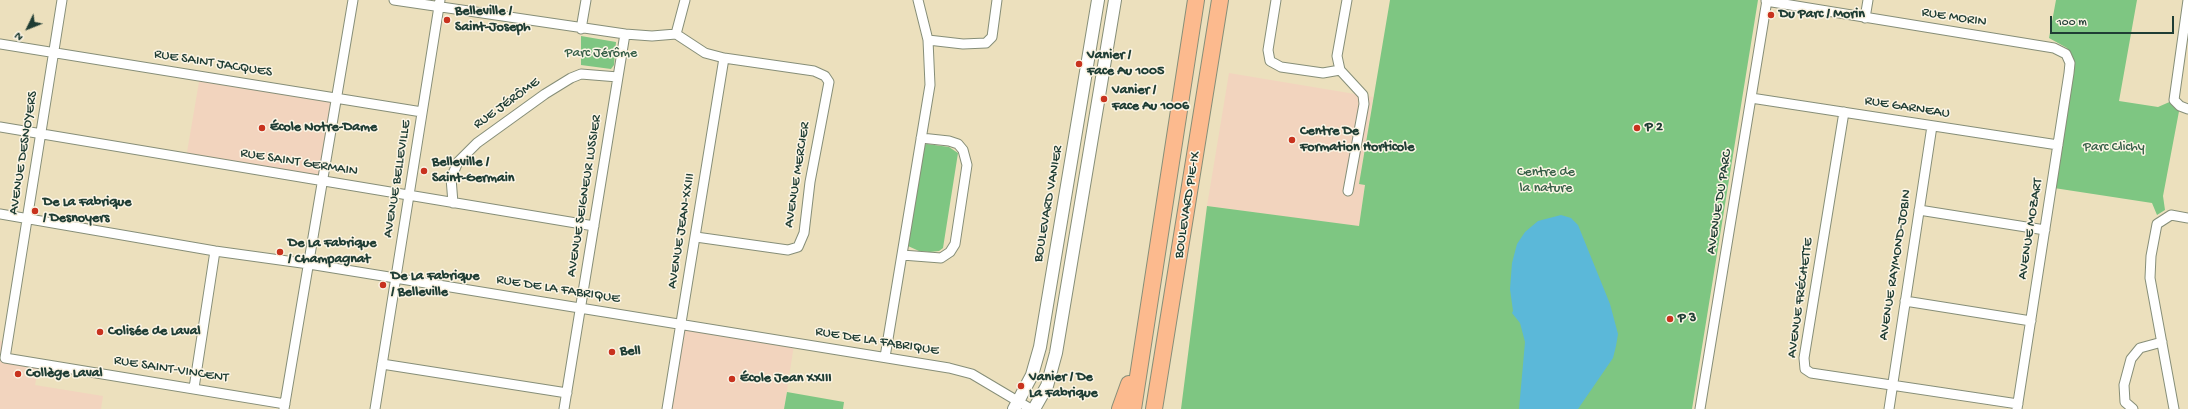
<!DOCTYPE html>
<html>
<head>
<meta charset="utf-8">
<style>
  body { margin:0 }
  #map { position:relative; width:2188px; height:409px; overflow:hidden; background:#ece0bd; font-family:"Gochi Hand",sans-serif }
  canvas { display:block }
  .north { position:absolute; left:8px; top:8px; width:40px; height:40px; -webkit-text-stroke:3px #fcf5e5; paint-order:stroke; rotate:227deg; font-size:11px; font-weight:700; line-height:16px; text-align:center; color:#1f3d34 }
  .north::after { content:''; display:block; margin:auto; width:14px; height:18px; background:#1f3d34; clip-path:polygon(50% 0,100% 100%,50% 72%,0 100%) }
  .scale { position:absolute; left:2050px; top:16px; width:124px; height:18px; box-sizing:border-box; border:2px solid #1f3d34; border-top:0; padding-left:5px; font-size:12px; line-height:14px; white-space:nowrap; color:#1f3d34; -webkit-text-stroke:3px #fcf5e5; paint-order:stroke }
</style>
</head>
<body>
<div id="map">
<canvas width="2188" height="409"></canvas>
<div class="north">N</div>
<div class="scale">100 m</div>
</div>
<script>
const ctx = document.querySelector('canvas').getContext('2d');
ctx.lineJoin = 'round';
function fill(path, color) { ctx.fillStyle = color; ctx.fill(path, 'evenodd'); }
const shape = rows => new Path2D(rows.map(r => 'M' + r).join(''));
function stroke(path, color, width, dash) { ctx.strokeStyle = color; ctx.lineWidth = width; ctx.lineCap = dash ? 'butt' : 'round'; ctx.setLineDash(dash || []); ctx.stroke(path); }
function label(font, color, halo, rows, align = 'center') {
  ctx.font = font + ' "Gochi Hand",sans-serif'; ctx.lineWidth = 3; ctx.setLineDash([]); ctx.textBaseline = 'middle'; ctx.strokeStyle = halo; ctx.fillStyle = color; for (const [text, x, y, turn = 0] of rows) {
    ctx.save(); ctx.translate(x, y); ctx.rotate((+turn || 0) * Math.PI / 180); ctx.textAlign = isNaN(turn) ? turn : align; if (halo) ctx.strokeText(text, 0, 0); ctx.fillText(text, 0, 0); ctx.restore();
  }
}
fill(shape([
  [1229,73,1373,97,1359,183,1365,184,1359,227,1207,206],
  [200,76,337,98,323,181,186,158],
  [682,325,794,345,784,409,669,409],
  [0,341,8,343,5,358,39,363,35,385,103,396,101,409,0,409]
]), '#f2d4be');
fill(shape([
  [1390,0,1758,0,1692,409,1181,409,1207,206,1359,226,1365,185,1359,184],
  [2056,0,2137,0,2119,101,2158,107,2174,100,2180,106,2163,196,2165,210,2157,215,2152,203,2054,188,2070,55,2067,48,2049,38],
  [581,36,616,42,614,65,611,69,581,65],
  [927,144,949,147,958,153,943,248,939,251,930,252,919,251,908,246,923,145],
  [787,392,844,402,843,409,784,409]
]), '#7ec682');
fill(shape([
  [1561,215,1571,218,1578,225,1610,304,1618,334,1616,346,1613,358,1578,409,1519,409,1525,342,1520,323,1512,313,1513,311,1510,289,1512,263,1517,244,1525,232,1538,221]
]), '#5bb8d9');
const minor = shape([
  [62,0,5,358,285,404],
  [394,0,625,34,652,36,676,34,705,53,724,58,814,71,825,76,829,82,810,182,804,233,798,247,788,250,696,237],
  [1276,0,1268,50,1270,61,1281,67,1323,73,1340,70],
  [2188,0,2174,100,2180,106,2188,109],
  [1766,1,2054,48,2066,54,2070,63,2069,73,2017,409],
  [1865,18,1868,0],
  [581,29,586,0],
  [676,34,685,0],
  [928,40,963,44,986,43,992,37,997,0],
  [0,44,422,112],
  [1340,70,1363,95,1364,104,1348,191],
  [1340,70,1337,56,1347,0],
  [1751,98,2058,145],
  [1844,112,1804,358,1805,369,1811,373,2018,404],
  [0,127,594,226],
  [453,203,451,178,458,162,477,143,545,94,571,78,581,74,618,77],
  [1919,210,2045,230],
  [0,214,215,251,309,264,949,368,972,374,1031,409],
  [902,255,941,258,950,252,955,244,967,165,963,150,958,144,949,141,921,138],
  [1905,301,2031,321],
  [885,357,930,85,928,40,918,0],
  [382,364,567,393],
  [194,388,215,251],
  [284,409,353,0],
  [375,409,440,0],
  [564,409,625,34],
  [667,409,724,58],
  [1700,409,1767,0],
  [1889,409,1932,126],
  [2133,409,2125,402,2124,385,2131,359,2140,348,2162,342],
  [2174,409,2150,278,2151,256,2157,224,2171,215,2188,218]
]);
const tertiary = shape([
  [1014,409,1032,375,1040,347,1098,0],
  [1034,409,1047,386,1056,353,1115,0]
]);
const trunk = shape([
  [1120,409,1129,384],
  [1133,409,1196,0],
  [1154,409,1220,0]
]);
stroke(minor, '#868e78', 11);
stroke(tertiary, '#868e78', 14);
stroke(trunk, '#868e78', 18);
stroke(minor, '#fff', 9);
stroke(tertiary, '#fff', 12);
stroke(trunk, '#fcba8e', 16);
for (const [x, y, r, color] of [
  [1771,15,4,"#c8321e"],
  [447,20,4,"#c8321e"],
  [1079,64,4,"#c8321e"],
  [1104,99,4,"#c8321e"],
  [262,128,4,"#c8321e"],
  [1637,128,4,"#c8321e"],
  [1292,140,4,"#c8321e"],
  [424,171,4,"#c8321e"],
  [35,211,4,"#c8321e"],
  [280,252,4,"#c8321e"],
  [383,285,4,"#c8321e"],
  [1670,319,4,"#c8321e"],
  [100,332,4,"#c8321e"],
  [612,352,4,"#c8321e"],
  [18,374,4,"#c8321e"],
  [732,379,4,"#c8321e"],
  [1021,386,4,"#c8321e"]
]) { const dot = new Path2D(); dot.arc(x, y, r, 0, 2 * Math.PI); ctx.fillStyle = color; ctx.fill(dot); stroke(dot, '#fcf5e5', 1.5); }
label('bold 14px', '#1f3d34', '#fcf5e5', [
  ["Belleville /",455,12],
  ["Saint-Joseph",455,28],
  ["Du Parc / Morin",1779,15],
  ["Vanier /",1087,56],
  ["Face Au 1005",1087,72],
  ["Vanier /",1112,91],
  ["Face Au 1006",1112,107],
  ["École Notre-Dame",270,128],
  ["P 2",1645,128],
  ["Centre De",1300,132],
  ["Formation Horticole",1300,148],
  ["Belleville /",432,163],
  ["Saint-Germain",432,179],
  ["De La Fabrique",43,203],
  ["/ Desnoyers",43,219],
  ["De La Fabrique",288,244],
  ["/ Champagnat",288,260],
  ["De La Fabrique",391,277],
  ["/ Belleville",391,293],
  ["P 3",1678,319],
  ["Colisée de Laval",108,332],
  ["Bell",620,352],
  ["Collège Laval",26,374],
  ["Vanier / De",1029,378],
  ["La Fabrique",1029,394],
  ["École Jean XXIII",740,379]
], 'left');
label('14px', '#1f3d34', '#fcf5e5', [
  ["RUE MORIN",1954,18,9],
  ["RUE SAINT JACQUES",213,64,9],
  ["RUE JÉRÔME",507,104,-36],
  ["RUE GARNEAU",1907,108,9],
  ["AVENUE DESNOYERS",24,153,-81],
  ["RUE SAINT GERMAIN",299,163,9],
  ["AVENUE MERCIER",798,175,-81],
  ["AVENUE BELLEVILLE",398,179,-81],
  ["AVENUE SEIGNEUR LUSSIER",585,196,-81],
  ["AVENUE DU PARC",1720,202,-81],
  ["BOULEVARD VANIER",1049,204,-80],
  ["BOULEVARD PIE-IX",1188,205,-81],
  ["AVENUE MOZART",2031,229,-81],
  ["AVENUE JEAN-XXIII",682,231,-81],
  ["AVENUE RAYMOND-JOBIN",1896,265,-81],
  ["RUE DE LA FABRIQUE",558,290,9],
  ["AVENUE FRÉCHETTE",1801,298,-82],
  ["RUE DE LA FABRIQUE",877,342,9],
  ["RUE SAINT-VINCENT",171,370,9]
]);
label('14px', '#375f48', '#fcf5e5', [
  ["Parc Jérôme",601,54],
  ["Parc Clichy",2114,148],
  ["Centre de",1546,173],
  ["la nature",1546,189]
]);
</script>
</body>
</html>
